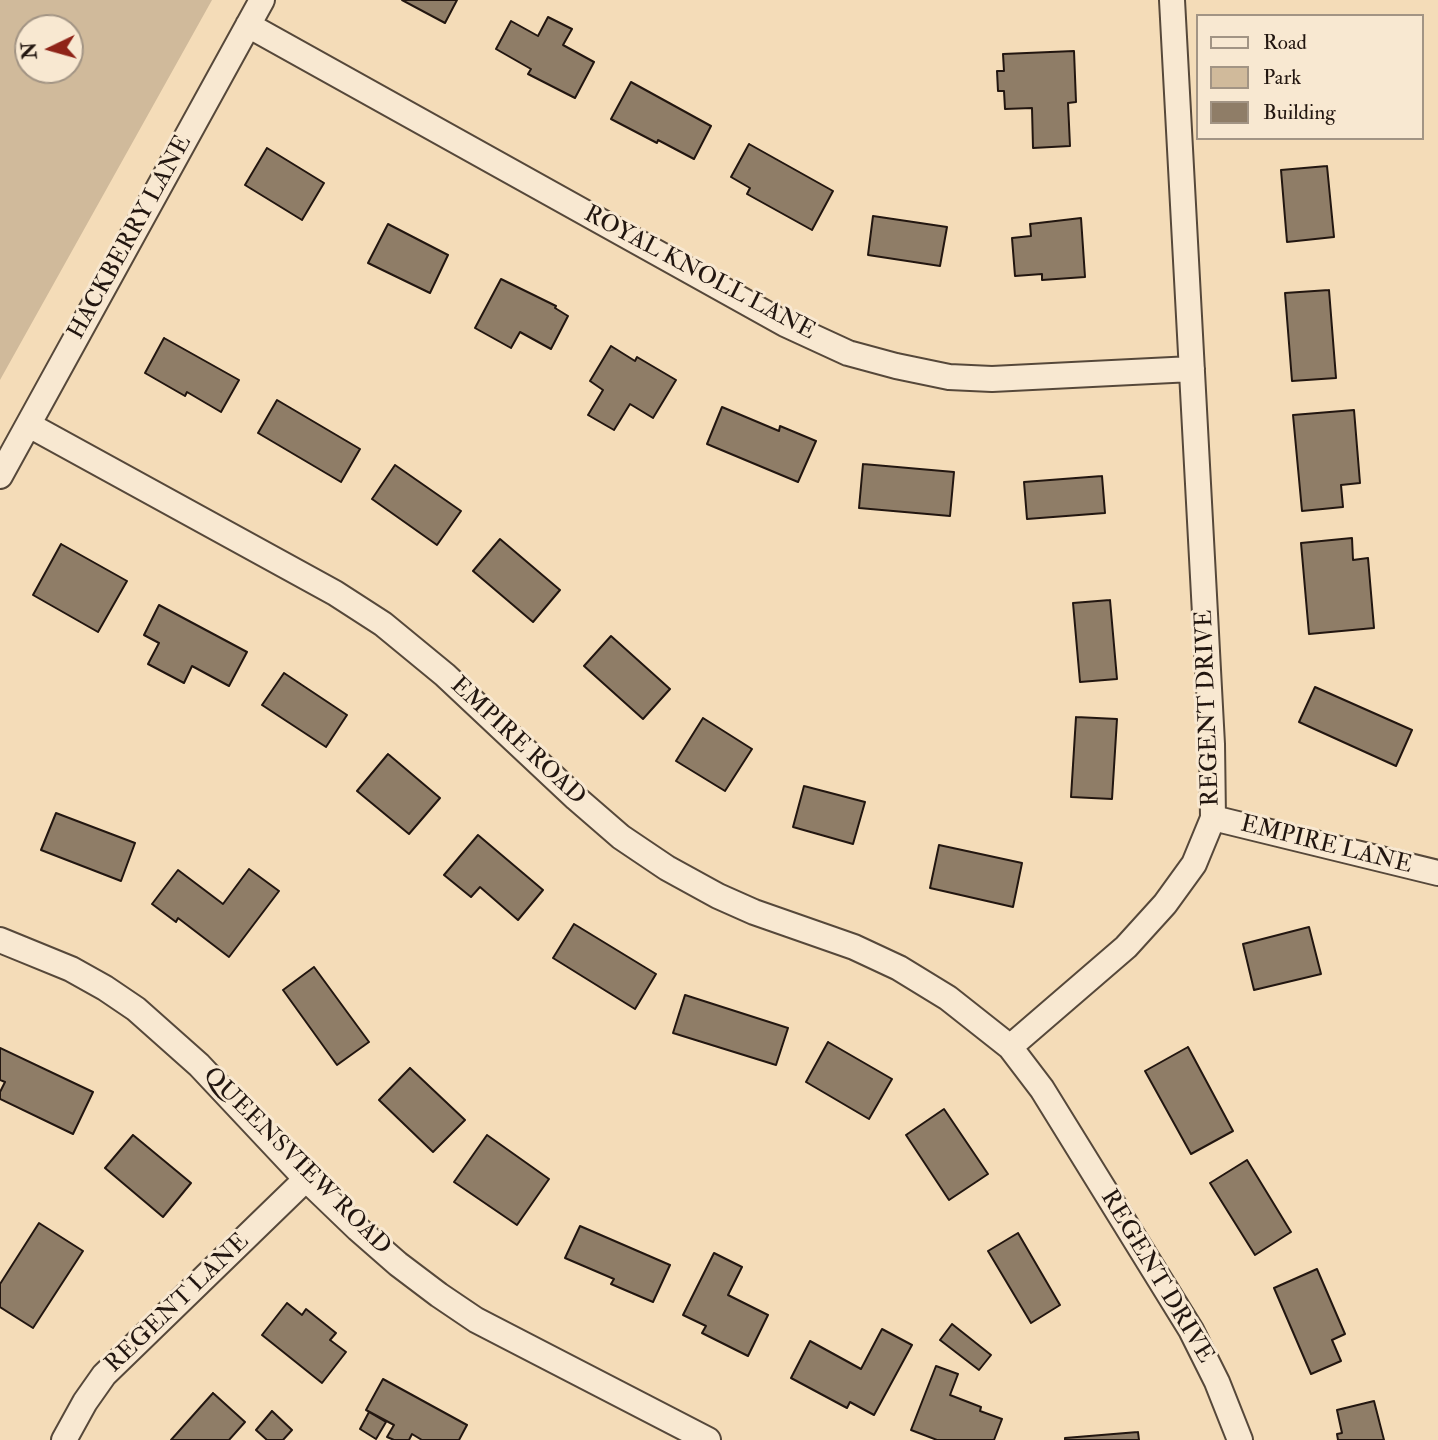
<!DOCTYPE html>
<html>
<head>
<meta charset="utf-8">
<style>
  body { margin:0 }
  #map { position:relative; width:1438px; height:1440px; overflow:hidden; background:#f4dcb8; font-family:"IM FELL Double Pica",serif }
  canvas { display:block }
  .legend { position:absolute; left:1196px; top:14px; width:228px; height:126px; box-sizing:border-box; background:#f8e8d1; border:2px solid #a29484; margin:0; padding:9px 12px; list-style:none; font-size:21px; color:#221610 }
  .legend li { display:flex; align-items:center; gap:14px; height:35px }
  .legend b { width:35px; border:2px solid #a29484 }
  .north { position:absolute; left:14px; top:14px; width:70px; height:70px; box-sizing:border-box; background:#f8e8d1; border:2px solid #a29484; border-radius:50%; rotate:265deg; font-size:19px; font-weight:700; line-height:28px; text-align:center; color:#221610 }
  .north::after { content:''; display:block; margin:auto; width:24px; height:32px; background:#8f2418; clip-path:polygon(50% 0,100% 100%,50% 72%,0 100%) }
</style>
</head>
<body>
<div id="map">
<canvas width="1438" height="1440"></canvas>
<ul class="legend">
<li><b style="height:9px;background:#f8e8d1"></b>Road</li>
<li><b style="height:19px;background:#d0ba9b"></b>Park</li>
<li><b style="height:19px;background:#8f7d67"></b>Building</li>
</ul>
<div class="north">N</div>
</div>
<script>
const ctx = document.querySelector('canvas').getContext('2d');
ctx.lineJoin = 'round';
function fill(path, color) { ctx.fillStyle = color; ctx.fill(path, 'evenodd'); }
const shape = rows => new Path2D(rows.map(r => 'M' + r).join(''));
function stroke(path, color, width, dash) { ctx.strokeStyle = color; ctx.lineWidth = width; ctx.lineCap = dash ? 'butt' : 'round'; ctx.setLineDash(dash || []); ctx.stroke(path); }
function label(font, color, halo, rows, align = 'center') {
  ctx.font = font + ' "IM FELL Double Pica",serif'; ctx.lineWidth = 6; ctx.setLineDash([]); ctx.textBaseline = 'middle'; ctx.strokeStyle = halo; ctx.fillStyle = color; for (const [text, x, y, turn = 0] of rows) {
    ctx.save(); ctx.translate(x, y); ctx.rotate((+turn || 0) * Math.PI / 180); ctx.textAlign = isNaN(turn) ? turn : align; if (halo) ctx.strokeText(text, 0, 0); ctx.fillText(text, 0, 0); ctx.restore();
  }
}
fill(shape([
  [0,0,212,0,0,380],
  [28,28,70,28,70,70,28,70]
]), '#d0ba9b');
const building = shape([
  [402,0,457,0,445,23,402,0],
  [548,17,572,29,563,45,594,62,575,98,528,74,531,69,496,49,511,21,538,36,548,17],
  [1074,51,1076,102,1068,103,1070,146,1033,148,1032,108,1005,109,1004,91,998,91,997,71,1004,71,1003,54,1074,51],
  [631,82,711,126,694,159,658,140,657,143,611,119,631,82],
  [749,144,833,191,812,230,747,194,750,188,731,177,749,144],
  [267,148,324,183,302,220,245,185,267,148],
  [1327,166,1334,237,1287,242,1281,170,1327,166],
  [873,216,947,227,940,266,868,255,873,216],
  [1081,218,1085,277,1042,280,1042,274,1015,276,1012,238,1031,236,1030,224,1081,218],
  [388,224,448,255,430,293,368,263,388,224],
  [501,279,556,306,555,308,568,316,551,349,520,332,511,348,475,328,501,279],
  [1329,290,1336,378,1292,381,1285,293,1329,290],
  [164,338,239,380,221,412,187,392,185,396,145,373,164,338],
  [611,346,635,361,637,357,676,380,653,418,630,404,614,430,588,415,603,390,590,381,611,346],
  [277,400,360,449,341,482,258,433,277,400],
  [722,407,779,431,780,426,816,441,798,482,707,444,722,407],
  [1354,410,1360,483,1341,485,1343,507,1302,511,1293,415,1354,410],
  [863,464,954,472,950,516,859,508,863,464],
  [395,465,461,511,437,545,372,499,395,465],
  [1102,476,1105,513,1027,519,1024,482,1102,476],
  [1352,538,1353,560,1368,558,1374,628,1309,634,1301,543,1352,538],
  [500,539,560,590,533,622,473,571,500,539],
  [61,544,127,581,98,632,33,595,61,544],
  [1110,600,1117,679,1080,682,1073,603,1110,600],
  [159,605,247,652,229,686,192,666,184,683,148,664,159,643,144,635,159,605],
  [611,636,670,689,643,719,584,666,611,636],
  [284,673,347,715,326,747,262,705,284,673],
  [1315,687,1412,730,1396,766,1299,722,1315,687],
  [1076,717,1117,719,1112,799,1071,797,1076,717],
  [703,718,752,749,725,791,676,761,703,718],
  [388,754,440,798,409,834,357,791,388,754],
  [804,786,865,802,853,844,793,827,804,786],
  [56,813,135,843,121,881,41,850,56,813],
  [478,835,543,890,518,920,480,887,471,897,444,875,478,835],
  [939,845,1022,863,1013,907,930,888,939,845],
  [249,869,279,891,229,957,178,918,176,922,152,904,178,870,223,904,249,869],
  [574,924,656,974,635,1009,553,958,574,924],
  [1309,927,1321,974,1254,990,1243,944,1309,927],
  [314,967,369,1042,337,1065,283,990,314,967],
  [685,995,788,1028,776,1065,673,1033,685,995],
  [828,1042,892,1079,869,1119,806,1082,828,1042],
  [1188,1047,1233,1131,1191,1154,1145,1071,1188,1047],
  [0,1048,93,1092,73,1134,0,1099,0,1092,5,1082,0,1080,0,1048],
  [410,1068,465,1120,433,1152,379,1100,410,1068],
  [944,1109,988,1174,949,1200,906,1135,944,1109],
  [133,1135,191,1183,163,1217,105,1168,133,1135],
  [487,1135,549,1179,517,1225,454,1182,487,1135],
  [1247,1160,1291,1232,1255,1255,1210,1183,1247,1160],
  [39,1223,83,1251,33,1328,0,1307,0,1284,39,1223],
  [580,1226,670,1265,653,1302,611,1284,614,1279,565,1258,580,1226],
  [1018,1233,1060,1305,1031,1323,988,1251,1018,1233],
  [714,1253,742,1267,728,1295,768,1315,748,1356,702,1333,706,1326,683,1315,714,1253],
  [1317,1269,1345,1334,1332,1340,1341,1361,1311,1374,1274,1288,1317,1269],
  [287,1303,302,1315,306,1309,336,1333,330,1340,346,1352,322,1383,262,1335,287,1303],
  [952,1324,991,1355,979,1370,940,1340,952,1324],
  [882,1329,912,1345,874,1415,850,1402,847,1408,791,1378,810,1341,861,1369,882,1329],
  [936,1366,958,1374,950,1395,981,1407,980,1411,1002,1419,994,1440,937,1440,911,1430,936,1366],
  [383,1379,467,1425,459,1440,422,1440,412,1434,409,1440,394,1440,387,1437,394,1425,366,1410,383,1379],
  [213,1393,245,1422,229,1440,171,1440,213,1393],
  [1374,1401,1384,1440,1338,1440,1337,1434,1342,1433,1337,1410,1374,1401],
  [272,1411,292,1430,283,1440,267,1440,256,1430,272,1411],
  [369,1412,386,1422,376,1439,360,1429,369,1412],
  [1138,1432,1139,1440,1065,1440,1065,1438,1138,1432]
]);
fill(building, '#8f7d67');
stroke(building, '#221610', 2);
const minor = shape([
  [248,25,785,324,848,353,896,366,949,377,992,379,1192,369],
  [29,425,335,593,383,624,445,675,576,798,621,837,667,868,718,896,754,912,854,947,899,968,948,998,1010,1047,1042,1089,1191,1330,1217,1382,1240,1440],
  [0,476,262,0],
  [1213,818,1438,873],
  [0,940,71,969,105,988,136,1009,199,1065,306,1179,358,1229,398,1264,439,1295,476,1320,708,1440],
  [1010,1047,1126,947,1165,904,1194,864,1213,818,1212,744,1172,0],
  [64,1440,85,1402,104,1375,306,1179]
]);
stroke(minor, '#56483a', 28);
stroke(minor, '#f8e8d1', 24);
label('24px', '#221610', '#f8e8d1', [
  ["HACKBERRY LANE",131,238,-61],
  ["ROYAL KNOLL LANE",699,274,28],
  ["REGENT DRIVE",1209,708,-92],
  ["EMPIRE ROAD",517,742,43],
  ["EMPIRE LANE",1326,846,14],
  ["QUEENSVIEW ROAD",296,1162,45],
  ["REGENT DRIVE",1156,1277,59],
  ["REGENT LANE",178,1304,-44]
]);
</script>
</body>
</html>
